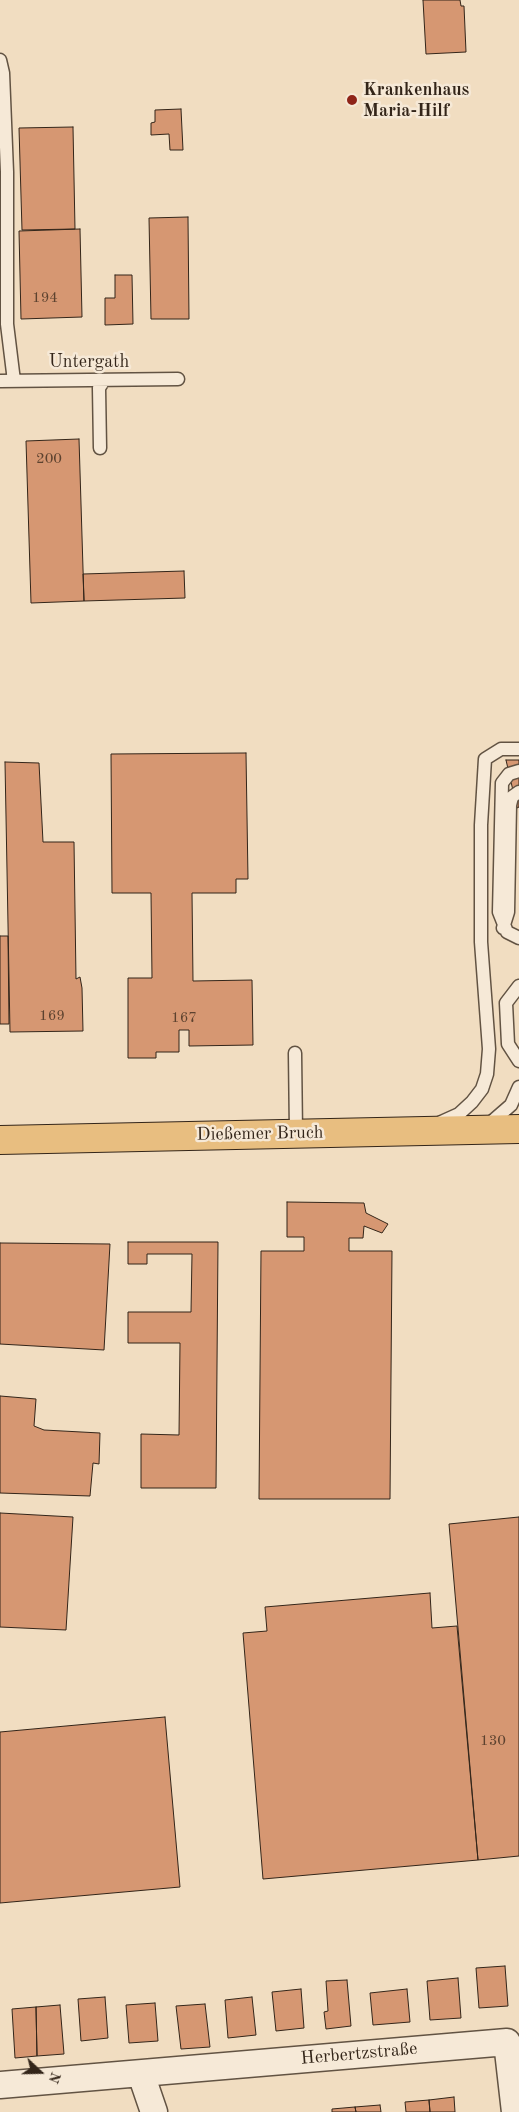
<!DOCTYPE html>
<html>
<head>
<meta charset="utf-8">
<style>
  body { margin:0 }
  #map { position:relative; width:519px; height:2112px; overflow:hidden; background:#f1ddc1; font-family:"Old Standard TT",serif }
  canvas { display:block }
  .north { position:absolute; left:15px; top:2047px; width:50px; height:50px; -webkit-text-stroke:4px #f6e9d7; paint-order:stroke; rotate:111deg; font-size:14px; font-weight:700; line-height:20px; text-align:center; color:#332519 }
  .north::after { content:''; display:block; margin:auto; width:18px; height:22px; background:#332519; clip-path:polygon(50% 0,100% 100%,50% 72%,0 100%) }
</style>
</head>
<body>
<div id="map">
<canvas width="519" height="2112"></canvas>
<div class="north">N</div>
</div>
<script>
const ctx = document.querySelector('canvas').getContext('2d');
ctx.lineJoin = 'round';
function fill(path, color) { ctx.fillStyle = color; ctx.fill(path, 'evenodd'); }
const shape = rows => new Path2D(rows.map(r => 'M' + r).join(''));
function stroke(path, color, width, dash) { ctx.strokeStyle = color; ctx.lineWidth = width; ctx.lineCap = dash ? 'butt' : 'round'; ctx.setLineDash(dash || []); ctx.stroke(path); }
function label(font, color, halo, rows, align = 'center') {
  ctx.font = font + ' "Old Standard TT",serif'; ctx.lineWidth = 5; ctx.setLineDash([]); ctx.textBaseline = 'middle'; ctx.strokeStyle = halo; ctx.fillStyle = color; for (const [text, x, y, turn = 0] of rows) {
    ctx.save(); ctx.translate(x, y); ctx.rotate((+turn || 0) * Math.PI / 180); ctx.textAlign = isNaN(turn) ? turn : align; if (halo) ctx.strokeText(text, 0, 0); ctx.fillText(text, 0, 0); ctx.restore();
  }
}
const building = shape([
  [423,0,460,0,461,6,464,6,466,52,426,54,423,0],
  [181,109,183,150,170,150,169,134,151,135,151,123,155,122,155,110,181,109],
  [73,127,75,229,22,230,19,128,73,127],
  [188,217,189,319,151,319,149,218,188,217],
  [80,229,82,317,21,319,19,231,80,229],
  [115,275,132,275,133,324,105,325,105,298,115,298,115,275],
  [79,439,84,601,31,603,26,441,79,439],
  [184,571,185,598,84,601,83,574,184,571],
  [246,753,248,879,236,879,236,893,192,893,193,981,252,980,253,1045,189,1046,189,1030,179,1030,179,1052,156,1052,156,1058,128,1058,128,978,152,978,151,893,112,893,111,754,246,753],
  [506,760,519,760,519,807,517,808,506,760],
  [5,762,39,763,43,842,74,842,76,979,80,977,82,988,83,1031,10,1032,5,762],
  [0,936,8,936,9,1024,0,1024,0,936],
  [287,1202,364,1203,366,1213,388,1224,382,1233,364,1226,363,1238,349,1238,349,1251,392,1251,390,1499,259,1499,261,1251,304,1251,304,1237,287,1237,287,1202],
  [128,1242,218,1242,216,1488,141,1488,141,1434,179,1435,180,1343,128,1343,128,1312,191,1312,192,1254,147,1254,147,1264,128,1264,128,1242],
  [0,1243,110,1244,104,1350,0,1344,0,1243],
  [0,1396,36,1399,34,1426,44,1430,100,1433,99,1464,93,1463,90,1496,0,1493,0,1396],
  [0,1513,73,1517,66,1630,0,1627,0,1513],
  [519,1517,519,1856,478,1860,449,1524,519,1517],
  [430,1593,432,1628,457,1626,478,1860,263,1879,243,1633,267,1631,265,1607,430,1593],
  [165,1717,180,1887,0,1903,0,1732,165,1717],
  [505,1966,508,2006,479,2008,476,1968,505,1966],
  [458,1978,461,2018,430,2020,427,1981,458,1978],
  [347,1980,351,2026,326,2029,324,2012,328,2011,326,1981,347,1980],
  [301,1989,304,2028,276,2031,272,1992,301,1989],
  [407,1989,410,2022,373,2025,370,1993,407,1989],
  [105,1997,108,2038,81,2041,78,1999,105,1997],
  [252,1997,256,2035,228,2038,225,2000,252,1997],
  [155,2003,158,2041,129,2043,126,2005,155,2003],
  [205,2004,210,2047,181,2049,176,2006,205,2004],
  [60,2005,64,2054,37,2056,36,2007,60,2005],
  [36,2007,37,2056,15,2058,12,2009,36,2007],
  [454,2097,455,2112,430,2112,429,2100,454,2097],
  [429,2100,430,2112,406,2112,405,2102,429,2100],
  [380,2105,381,2112,356,2112,355,2107,380,2105],
  [355,2107,356,2112,332,2112,332,2109,355,2107]
]);
fill(building, '#d69772');
stroke(building, '#332519', 1);
const lane = shape([
  [0,60,3,73,7,172,7,324,14,381],
  [0,381,178,379],
  [100,448,99,388,104,380],
  [519,771,509,774,502,783,499,912,507,932,519,938],
  [503,928,508,912,510,805,512,797,519,792],
  [519,986,506,1003,508,1044,519,1061],
  [295,1053,296,1133],
  [439,1123,459,1114,472,1102,482,1089,487,1074,489,1049,481,942,481,825,485,759,501,749,519,749],
  [488,1125,511,1105,519,1087]
]);
const street = shape([
  [141,2074,154,2112],
  [0,2085,507,2042,515,2112]
]);
const primary = shape([
  [0,1140,519,1129]
]);
stroke(lane, '#625343', 15);
stroke(street, '#625343', 29);
stroke(primary, '#332519', 30);
stroke(lane, '#f6e9d7', 12);
stroke(street, '#f6e9d7', 26);
stroke(primary, '#e8be80', 28);
for (const [x, y, r, color] of [
  [352,100,6,"#8f2418"]
]) { const dot = new Path2D(); dot.arc(x, y, r, 0, 2 * Math.PI); ctx.fillStyle = color; ctx.fill(dot); stroke(dot, '#f6e9d7', 2); }
label('15px', '#5c422f', null, [
  ["194",45,298],
  ["200",49,459],
  ["169",52,1016],
  ["167",184,1018],
  ["130",493,1741]
]);
label('bold 18px', '#332519', '#f6e9d7', [
  ["Krankenhaus",363,90],
  ["Maria-Hilf",363,111]
], 'left');
label('18px', '#332519', '#f6e9d7', [
  ["Untergath",89,362],
  ["Dießemer Bruch",260,1134,-1],
  ["Herbertzstraße",359,2054,-5]
]);
</script>
</body>
</html>
